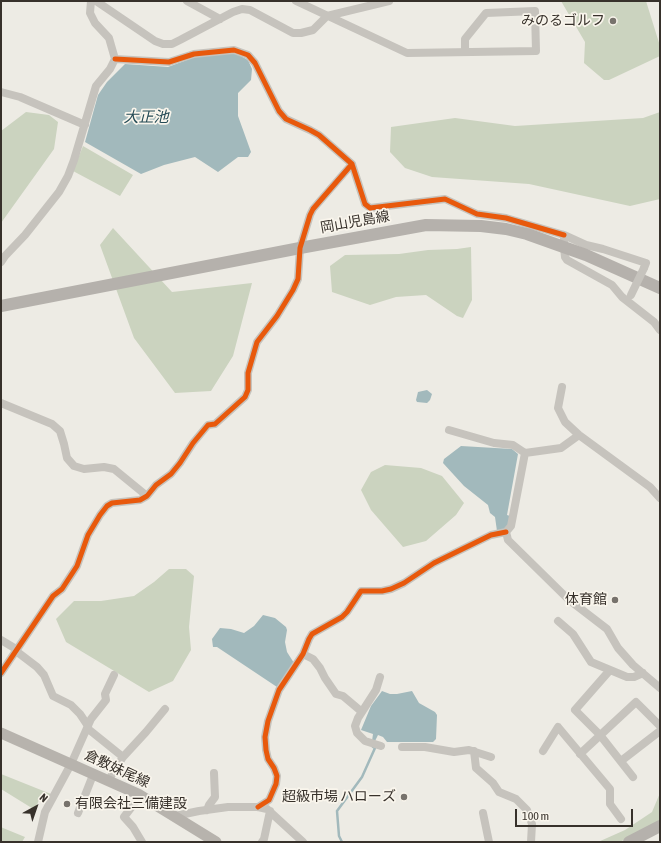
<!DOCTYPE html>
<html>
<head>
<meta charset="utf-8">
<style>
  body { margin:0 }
  #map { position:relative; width:661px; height:843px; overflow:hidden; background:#edebe4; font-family:"Asap Condensed",sans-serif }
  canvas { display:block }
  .frame { position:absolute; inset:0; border:2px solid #37312b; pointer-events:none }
  .north { position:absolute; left:16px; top:787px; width:40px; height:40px; -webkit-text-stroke:3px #f9f5ec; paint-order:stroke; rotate:40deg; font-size:11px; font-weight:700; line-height:16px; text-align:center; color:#37312b }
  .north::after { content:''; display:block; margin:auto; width:14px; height:18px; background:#37312b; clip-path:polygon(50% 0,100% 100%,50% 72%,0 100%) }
  .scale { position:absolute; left:515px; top:809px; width:118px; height:18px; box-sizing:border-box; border:2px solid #37312b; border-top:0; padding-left:5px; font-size:12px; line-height:14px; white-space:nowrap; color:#37312b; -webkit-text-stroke:3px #f9f5ec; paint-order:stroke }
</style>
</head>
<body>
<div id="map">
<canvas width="661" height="843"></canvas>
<div class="frame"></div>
<div class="north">N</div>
<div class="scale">100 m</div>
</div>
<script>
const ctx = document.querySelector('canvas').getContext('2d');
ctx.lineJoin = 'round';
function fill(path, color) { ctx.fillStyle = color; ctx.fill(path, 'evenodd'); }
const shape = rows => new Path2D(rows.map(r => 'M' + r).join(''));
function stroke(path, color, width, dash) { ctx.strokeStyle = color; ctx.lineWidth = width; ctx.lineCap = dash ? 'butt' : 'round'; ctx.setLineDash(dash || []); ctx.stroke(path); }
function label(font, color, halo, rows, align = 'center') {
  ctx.font = font + ' "Asap Condensed","Noto Sans JP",sans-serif'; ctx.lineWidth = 3.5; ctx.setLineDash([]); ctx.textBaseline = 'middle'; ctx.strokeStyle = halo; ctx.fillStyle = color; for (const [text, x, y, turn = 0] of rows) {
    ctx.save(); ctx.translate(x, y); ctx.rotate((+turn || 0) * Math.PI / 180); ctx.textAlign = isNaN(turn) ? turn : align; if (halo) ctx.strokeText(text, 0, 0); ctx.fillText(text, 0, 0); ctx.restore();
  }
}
fill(shape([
  [561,1,646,1,660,46,660,56,609,80,604,80,584,63,585,42],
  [26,112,49,115,58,122,54,149,1,223,1,131],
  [660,112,660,199,630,206,529,184,432,177,405,168,390,152,391,127,455,118,515,126,643,118],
  [83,146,133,175,120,196,73,171],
  [113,228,172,292,252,283,233,356,211,391,175,393,134,338,100,245],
  [471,247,472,300,463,318,457,316,426,295,396,297,370,305,332,292,330,266,345,255,399,254,428,250,457,249],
  [385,465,421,468,442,476,464,503,456,515,426,541,403,547,371,510,361,490,371,472],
  [169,569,186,569,194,576,189,627,191,650,173,681,149,692,66,642,56,619,74,601,101,601,134,596,154,582],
  [1,774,51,794,49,800,40,797,35,810,1,789],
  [660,793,660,821,620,842,598,842,625,830,652,812],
  [1,827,3,828,25,837,22,842,1,842]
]), '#cbd3bf');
fill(shape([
  [235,53,248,60,252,69,251,80,238,93,238,116,251,152,248,157,238,157,218,172,195,157,164,165,141,174,85,142,98,95,107,82,125,64,168,67,195,57],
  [427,390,432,394,430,400,427,403,417,402,416,400,418,392],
  [461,446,512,449,518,454,507,515,510,516,509,525,505,531,497,531,495,517,490,513,488,505,464,486,443,463,444,459],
  [263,615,275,618,286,627,287,630,285,642,287,652,294,663,277,687,217,647,213,647,212,639,220,628,231,629,244,633,254,626],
  [382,691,390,694,397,694,412,691,419,703,435,712,437,715,436,739,433,742,387,742,383,737,378,735,375,741,372,741,373,734,361,730,371,706]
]), '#a2b9bc');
stroke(shape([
  [342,842,339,836,337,811,362,777,375,748,373,747]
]), '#a2b9bc', 2.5);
stroke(shape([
  [96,1,155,41,163,44,172,44,180,40,233,12,242,9,250,10,293,33,301,33,313,30,327,16,389,1],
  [187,1,220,19],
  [296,1,407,53,536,51,535,11,486,13,465,39,465,52],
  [115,59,169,62,194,54,234,50,248,55,255,63,279,111,286,119,310,130,319,135,352,164,365,204,370,208,445,199,477,214,506,218,564,235],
  [1,92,20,97,85,125],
  [1,262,5,256,25,235,59,192,68,176,74,160,96,86,110,69,115,59,109,38,95,23,90,13,91,1],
  [644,268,646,263,603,249,586,245,564,235,564,247,565,257,567,260,612,285,622,297,654,322,660,330],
  [562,387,558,408,565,422,579,435,650,487,660,498],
  [1,403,52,424,60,431,64,444,67,458,74,466,84,469,104,467,114,469,147,496],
  [449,430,494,443,513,445,525,453],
  [579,435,561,448,525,453,511,526,506,532,508,540,568,599,607,629,618,648,633,665,660,688],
  [558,621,573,634,591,662,627,677,634,677,643,673],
  [1,640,16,649],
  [16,651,37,667,44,675,53,696,71,705,80,714,88,726],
  [303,654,313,659,320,668,325,678,336,694,343,696,362,712],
  [610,670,575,710,600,735,633,777],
  [1,673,53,596,62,589,77,566,88,535,100,515,107,506,112,503,140,500,147,496,156,485,171,474,180,463,193,443,208,425,215,424,245,397,248,390,248,373,257,342,277,316,293,290,298,279,300,248,310,215,313,209,352,164],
  [380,677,376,690,358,718,355,726,357,733,365,741,381,746],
  [87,728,123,757],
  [402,747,425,747,454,752,469,750,491,757],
  [474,751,476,768,493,783,499,792,516,799,527,810,532,824,531,842],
  [543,751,558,727,610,789,610,804,621,819],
  [580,754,636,702,660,726],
  [621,761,660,731],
  [108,781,123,757,146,732,165,709],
  [140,796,124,817,133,827,142,842],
  [258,807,269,800,276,784,277,776,274,768,268,759,266,750,265,737,268,721,279,690,303,654,309,639,312,634,342,617,347,612,361,591,382,591,391,589,404,583,434,563,491,535,506,532],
  [207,810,209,805,215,797,214,773],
  [78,813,93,775],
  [483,813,489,842],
  [175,816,199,811,228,807,258,807,267,809,303,842],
  [38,842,45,812,71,764,91,719,106,700,105,694,114,675],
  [262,842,264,839,270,811]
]), '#c6c3bd', 8);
stroke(shape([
  [1,733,138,794,216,842]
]), '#b7b3ad', 11);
stroke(shape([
  [1,306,300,248,426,225,481,226,506,229,527,234,586,255,660,288],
  [629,842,660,826]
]), '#b5b1ac', 12);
stroke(shape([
  [631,295,644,268]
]), '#c6c3bd', 8);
stroke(shape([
  [115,59,169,62,194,54,234,50,248,55,255,63,279,111,286,119,310,130,319,135,352,164,365,204,370,208,445,199,477,214,506,218,564,235],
  [1,673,53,596,62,589,77,566,88,535,100,515,107,506,112,503,140,500,147,496,156,485,171,474,180,463,193,443,208,425,215,424,245,397,248,390,248,373,257,342,277,316,293,290,298,279,300,248,310,215,313,209,352,164],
  [258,807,269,800,276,784,277,776,274,768,268,759,266,750,265,737,268,721,279,690,303,654,309,639,312,634,342,617,347,612,361,591,382,591,391,589,404,583,434,563,491,535,506,532]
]), '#e8590c', 5);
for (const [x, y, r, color] of [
  [613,21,4,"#77726c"],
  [615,600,4,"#77726c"],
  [404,797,4,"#77726c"],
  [67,804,4,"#77726c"]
]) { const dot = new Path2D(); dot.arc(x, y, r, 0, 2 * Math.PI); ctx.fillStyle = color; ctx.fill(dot); stroke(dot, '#f9f5ec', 1.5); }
label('14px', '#37312b', '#f9f5ec', [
  ["みのるゴルフ",605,21],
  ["体育館",607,600],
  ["超級市場 ハローズ",396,797],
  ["有限会社三備建設",75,804,"left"]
], 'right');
label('14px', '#37312b', '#f9f5ec', [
  ["岡山児島線",355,222,-10],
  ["倉敷妹尾線",117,769,25]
]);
label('italic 15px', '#244a55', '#f9f5ec', [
  ["大正池",146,117]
]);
</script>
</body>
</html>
